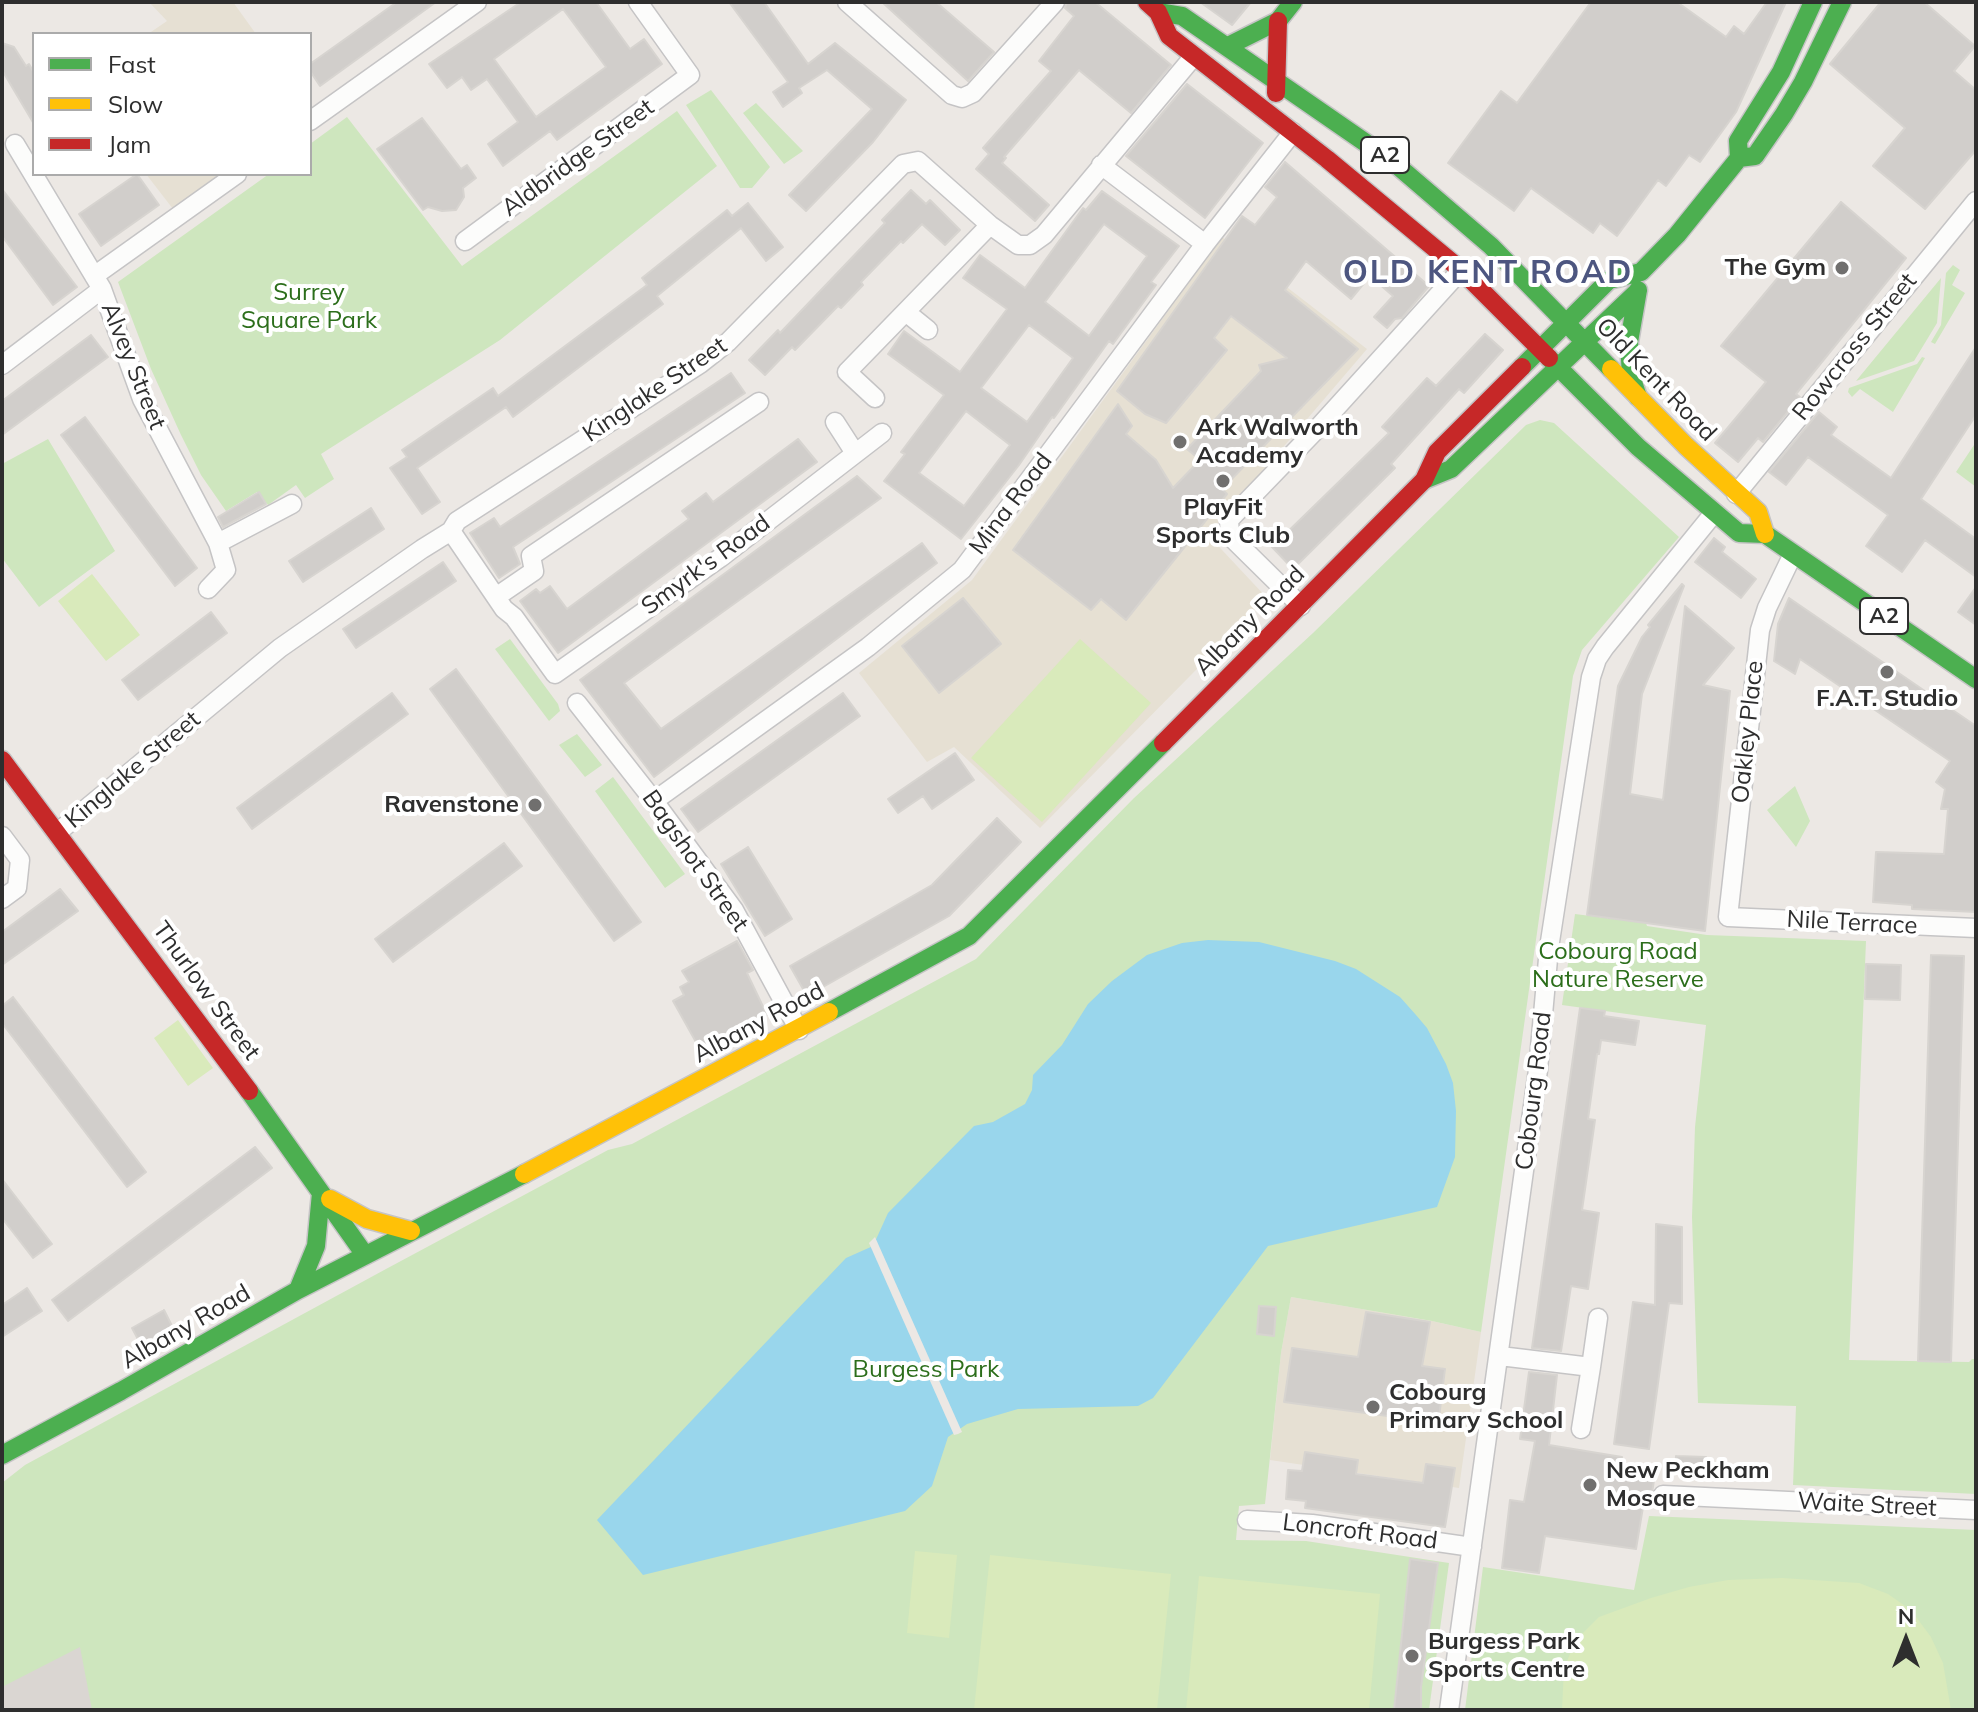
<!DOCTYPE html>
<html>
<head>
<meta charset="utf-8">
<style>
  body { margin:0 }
  #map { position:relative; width:1978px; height:1712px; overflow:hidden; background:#ece8e4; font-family:Mulish,sans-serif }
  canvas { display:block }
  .frame { position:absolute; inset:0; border:4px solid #2e2e2e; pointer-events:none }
  .legend { position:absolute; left:32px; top:32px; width:280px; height:144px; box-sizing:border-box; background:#fff; border:2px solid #ababab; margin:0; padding:10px 14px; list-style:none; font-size:24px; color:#2e2e2e }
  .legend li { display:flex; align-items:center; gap:16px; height:40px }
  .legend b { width:40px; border:2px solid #ababab }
  .north { position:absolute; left:1866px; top:1600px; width:80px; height:80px; -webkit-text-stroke:6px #fff; paint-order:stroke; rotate:0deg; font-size:22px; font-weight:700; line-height:32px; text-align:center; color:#2e2e2e }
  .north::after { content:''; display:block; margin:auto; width:28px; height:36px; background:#2e2e2e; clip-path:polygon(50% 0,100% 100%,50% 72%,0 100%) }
</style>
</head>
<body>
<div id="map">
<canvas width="1978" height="1712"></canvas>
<div class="frame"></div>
<ul class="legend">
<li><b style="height:10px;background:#4caf50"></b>Fast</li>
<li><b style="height:10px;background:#ffc107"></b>Slow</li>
<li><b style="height:10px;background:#c62828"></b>Jam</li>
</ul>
<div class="north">N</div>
</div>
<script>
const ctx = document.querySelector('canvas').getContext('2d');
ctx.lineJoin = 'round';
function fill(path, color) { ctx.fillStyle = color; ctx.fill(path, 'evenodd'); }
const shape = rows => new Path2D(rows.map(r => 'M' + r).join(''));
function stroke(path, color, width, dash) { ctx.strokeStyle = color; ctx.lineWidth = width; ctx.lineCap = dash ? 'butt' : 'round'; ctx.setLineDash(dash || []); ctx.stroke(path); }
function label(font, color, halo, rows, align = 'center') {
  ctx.font = font + ' Mulish,sans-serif'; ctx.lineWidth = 8; ctx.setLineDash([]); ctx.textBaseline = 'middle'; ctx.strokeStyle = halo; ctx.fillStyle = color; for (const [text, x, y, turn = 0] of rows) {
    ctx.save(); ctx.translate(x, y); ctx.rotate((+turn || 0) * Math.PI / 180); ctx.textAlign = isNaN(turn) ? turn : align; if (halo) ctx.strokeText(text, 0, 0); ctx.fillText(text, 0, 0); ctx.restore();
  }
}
fill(shape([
  [149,2,233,2,256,34,148,34,167,21],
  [146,174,222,174,173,209],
  [1222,237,1367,349,1208,535,1267,598,1040,828,954,747,927,762,859,673,972,580],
  [1291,1297,1432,1321,1481,1332,1459,1488,1270,1460,1281,1353]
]), '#e6e0d3');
fill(shape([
  [711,90,770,167,752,188,740,188,686,105],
  [756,103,803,151,784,164,743,113],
  [677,111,717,166,500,340,321,454,334,479,305,498,296,485,268,505,257,492,226,511,201,475,181,435,151,369,118,282,269,174,310,174,310,144,347,117,462,266],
  [1953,265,1960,270,1952,285,1965,293,1935,344,1931,342,1941,325,1946,273],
  [1941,278,1937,323,1914,361,1856,381],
  [1922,357,1925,358,1893,412,1860,389,1852,397,1848,392,1849,388,1917,364],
  [1540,420,1554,423,1679,537,1582,650,1573,676,1481,1332,1432,1321,1291,1297,1281,1353,1265,1504,1239,1506,1236,1540,1306,1541,1449,1563,1429,1710,2,1710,2,1483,25,1465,386,1269,608,1150,632,1144,976,959,1134,798,1313,633,1526,425],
  [48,439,115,551,39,607,2,558,2,464],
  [1976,442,1976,487,1956,472],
  [510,639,558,704,560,711,549,721,495,649],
  [577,734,602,765,585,777,559,745],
  [613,777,685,874,665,888,595,791],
  [1795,786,1810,821,1796,847,1767,810],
  [1575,914,1646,923,1647,926,1707,935,1866,941,1849,1360,1969,1362,1972,1359,1976,1359,1976,1494,1793,1485,1796,1406,1698,1403,1692,1217,1695,1127,1706,1025,1562,1005],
  [1649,1516,1976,1530,1976,1710,1465,1710,1483,1567,1634,1590]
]), '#cee6be');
fill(shape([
  [92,574,140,635,106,661,58,601],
  [1080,639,1151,703,1042,822,971,758],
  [178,1020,213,1068,188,1086,154,1038],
  [915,1551,957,1555,949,1638,907,1633],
  [990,1555,1171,1574,1157,1710,974,1710],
  [1199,1576,1380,1594,1369,1710,1186,1710],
  [1782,1578,1859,1583,1888,1594,1911,1610,1931,1637,1943,1663,1951,1710,1562,1710,1564,1668,1576,1640,1599,1617,1651,1598,1689,1587,1728,1580]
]), '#d9eabb');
fill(shape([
  [80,1647,92,1710,2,1710,2,1687]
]), '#dad6d2');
fill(shape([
  [1208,940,1259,942,1335,961,1356,969,1400,997,1416,1015,1427,1028,1446,1064,1453,1083,1456,1111,1455,1157,1437,1207,1268,1246,1153,1398,1138,1406,1018,1409,967,1424,948,1437,932,1486,905,1511,643,1575,597,1520,846,1258,873,1246,888,1213,974,1126,993,1122,1025,1104,1032,1090,1033,1075,1062,1045,1088,1004,1112,981,1147,955,1182,943]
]), '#99d6ec');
fill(shape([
  [875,1237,962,1432,958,1434,954,1435,869,1243]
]), '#ece8e4');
const building = shape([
  [397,2,436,2,320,86,310,71,310,64,397,2],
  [521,2,596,2,630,49,644,39,662,64,557,140,550,131,503,166,488,144,518,122,487,79,471,90,462,77,447,88,429,64,521,2],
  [563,9,606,67,536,117,494,59,563,9],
  [729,2,764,2,808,64,835,43,906,100,873,142,806,211,789,195,872,109,827,70,799,88,802,93,783,107,773,92,788,82,729,2],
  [882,2,936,2,994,52,968,81,882,2],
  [1067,2,1095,2,1171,65,1131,113,1079,70,1004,157,1006,158,1002,163,1049,205,1035,221,976,169,989,154,983,148,1051,71,1039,61,1074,16,1065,8,1067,2],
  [1200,2,1251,2,1232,25,1200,2],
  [1591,2,1677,2,1726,37,1734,26,1744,34,1767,2,1786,2,1736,112,1700,162,1689,155,1666,186,1658,180,1617,236,1600,223,1593,233,1531,188,1514,211,1448,163,1501,91,1517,103,1591,2],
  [1881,2,1924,2,1975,46,1954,71,1976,90,1976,150,1925,209,1873,166,1905,128,1830,64,1881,2],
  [2,43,14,47,26,66,29,64,34,73,34,124,2,70,2,43],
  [1187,84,1263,143,1205,218,1126,156,1187,84],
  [422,118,461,169,467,165,476,178,463,188,464,197,456,210,442,211,428,207,423,210,377,149,422,118],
  [1285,162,1429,286,1402,318,1395,319,1387,328,1374,317,1393,296,1370,276,1351,299,1306,261,1285,290,1358,349,1222,489,1227,494,1126,620,1101,599,1091,610,1013,550,1118,404,1132,426,1126,434,1156,460,1173,488,1200,460,1187,449,1261,371,1259,365,1287,358,1231,316,1214,338,1227,350,1166,423,1145,414,1117,391,1242,216,1255,225,1277,197,1265,187,1285,162],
  [137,174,159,205,101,246,79,214,137,174],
  [2,189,77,287,53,305,2,236,2,189],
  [911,190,926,204,930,200,960,230,945,245,922,224,903,243,901,241,861,282,863,285,841,308,838,306,795,350,792,347,765,375,749,360,778,330,780,333,885,223,882,220,911,190],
  [1102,191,1179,246,1151,282,1156,285,1113,344,1109,341,1054,418,1052,417,1019,465,961,539,884,481,905,454,901,452,944,395,888,354,904,331,960,372,1007,309,963,278,980,255,1025,288,1083,208,1086,210,1102,191],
  [1104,224,1147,256,1089,336,1045,302,1104,224],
  [1029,325,1073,358,1027,422,981,388,1029,325],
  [966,411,1010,445,964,506,919,473,966,411],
  [1841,202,1906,258,1796,394,1800,397,1763,442,1758,438,1738,462,1715,443,1766,382,1721,346,1841,202],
  [748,203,783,247,766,261,741,228,657,296,663,304,513,417,506,407,417,468,440,502,422,514,390,468,407,457,402,450,493,388,498,396,647,285,642,278,727,210,732,216,748,203],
  [1485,334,1503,350,1464,393,1459,389,1391,464,1395,468,1293,569,1272,547,1389,433,1382,427,1427,378,1436,386,1485,334],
  [91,335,108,357,2,435,2,401,91,335],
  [1976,347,1976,415,1921,499,1976,539,1976,577,1925,540,1902,572,1866,546,1888,515,1808,457,1786,485,1769,472,1819,412,1837,427,1831,435,1891,478,1976,347],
  [731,373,745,393,513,547,520,564,499,578,470,533,494,518,500,527,731,373],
  [85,417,197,568,175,586,61,435,85,417],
  [798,439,817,462,558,653,520,601,536,589,540,593,550,586,567,609,689,519,682,511,706,493,713,502,798,439],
  [857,476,881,498,624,683,661,729,922,543,937,563,654,777,580,680,857,476],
  [259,492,266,504,223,527,218,517,259,492],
  [371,508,384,529,303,582,289,561,371,508],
  [1714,538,1725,547,1722,552,1756,579,1741,598,1695,562,1714,538],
  [443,562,456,581,356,648,343,629,443,562],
  [1682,584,1684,586,1642,694,1630,794,1663,800,1685,606,1734,648,1703,685,1730,691,1705,931,1587,915,1618,686,1642,637,1650,627,1648,625,1682,584],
  [1976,587,1976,625,1958,612,1976,587],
  [963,598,1001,644,939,693,902,646,963,598],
  [1789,598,1976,726,1976,912,1912,909,1912,905,1873,902,1876,852,1944,854,1948,809,1941,809,1945,789,1936,782,1950,761,1800,659,1795,674,1774,661,1778,624,1789,598],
  [211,612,227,633,138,700,122,680,211,612],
  [456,669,641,922,614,941,430,689,456,669],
  [392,693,408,714,252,829,237,808,392,693],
  [843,693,860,716,698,832,681,809,843,693],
  [955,753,974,780,932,809,923,796,898,813,888,799,955,753],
  [997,818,1021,842,949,916,807,996,790,966,932,885,997,818],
  [504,843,522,866,393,962,375,939,504,843],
  [748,847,792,919,765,936,721,864,748,847],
  [60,889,78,911,2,965,2,932,60,889],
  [737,941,753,970,747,973,767,1015,701,1051,673,1001,684,995,680,987,689,982,682,971,737,941],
  [1931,955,1964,956,1951,1362,1918,1361,1931,955],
  [1866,964,1901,965,1900,1000,1865,999,1866,964],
  [13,997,146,1172,127,1187,2,1023,2,1006,13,997],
  [1580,1008,1605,1011,1604,1016,1639,1021,1635,1045,1601,1040,1599,1054,1597,1054,1588,1119,1595,1120,1582,1210,1599,1213,1588,1289,1571,1286,1561,1351,1532,1348,1580,1008],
  [255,1147,272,1168,68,1321,52,1300,255,1147],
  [2,1179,52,1244,33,1258,2,1218,2,1179],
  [1656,1224,1682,1227,1682,1304,1669,1303,1649,1449,1614,1444,1633,1302,1655,1305,1656,1224],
  [27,1288,42,1311,2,1337,2,1305,27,1288],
  [1259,1306,1276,1307,1274,1336,1257,1334,1259,1306],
  [164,1310,173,1328,141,1345,132,1328,164,1310],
  [1366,1312,1430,1322,1422,1366,1445,1369,1438,1426,1394,1420,1395,1417,1284,1402,1292,1348,1358,1357,1366,1312],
  [1529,1372,1557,1375,1549,1445,1622,1457,1620,1474,1654,1480,1650,1507,1643,1507,1636,1549,1545,1536,1539,1573,1502,1568,1510,1500,1524,1502,1535,1441,1520,1439,1529,1372],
  [1305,1452,1358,1460,1356,1474,1423,1483,1426,1464,1455,1468,1445,1527,1305,1508,1306,1501,1286,1499,1288,1470,1302,1471,1305,1452],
  [1676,1456,1706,1457,1706,1475,1675,1474,1676,1456],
  [1410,1559,1438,1563,1421,1687,1421,1710,1394,1710,1410,1559]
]);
fill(building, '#d1cecb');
stroke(building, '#d7d4d0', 2);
const street = shape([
  [847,2,952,95,962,98,973,93,1055,2],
  [310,121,477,2],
  [15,144,102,289,142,399,218,543,226,570,208,589],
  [1101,165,1205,244],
  [465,241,690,75,638,2],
  [94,276,237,174],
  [907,313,928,330],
  [2,365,102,289],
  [875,398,847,372,990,225],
  [835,422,855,453],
  [1736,494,1976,201],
  [451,531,504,609,514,617,555,674,720,558,882,433],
  [218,543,292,504],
  [1793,554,1767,608,1760,630,1728,917,1976,928],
  [496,597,534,571,531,556,759,402],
  [1301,606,1230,536,1229,520,1315,431,1461,270],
  [577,703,654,801,734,910,799,1030],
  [654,801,868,647,962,570,1205,244,1293,132],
  [58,832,280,648,422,549,451,531,457,521,700,364,728,342,903,164,918,161,990,225,1018,245,1030,245,1044,235,1194,56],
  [2,836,20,860,17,888,2,899],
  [1500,1356,1591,1367,1598,1318],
  [1581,1429,1591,1367],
  [1663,1495,1976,1510],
  [1247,1520,1312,1524,1472,1547],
  [1449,1710,1538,1070,1549,948,1591,677,1597,659,1605,647,1714,513]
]);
const fast = shape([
  [1158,12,1182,16,1392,161,1491,246,1611,369],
  [1228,46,1278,21,1293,2],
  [1739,158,1755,156,1784,114,1803,82,1842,2],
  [1638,290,1629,342,1631,376,1638,397],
  [1549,358,1638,447,1739,533,1765,534,1976,679],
  [1522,367,1609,280,1641,272,1677,235,1739,158,1738,141,1781,72,1813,2],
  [1424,480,1451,469,1638,291],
  [829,1012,969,936,1163,743],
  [249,1091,365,1255],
  [298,1290,316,1246,321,1193],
  [2,1455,121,1391,298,1290,524,1174]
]);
const slow = shape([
  [1611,369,1686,446,1758,512,1765,534],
  [524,1174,829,1012],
  [330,1199,367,1219,411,1231]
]);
const jam = shape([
  [1147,2,1158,12,1169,36,1327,159,1461,270,1549,358],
  [1276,93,1278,21],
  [1163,743,1424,480,1437,452,1522,367],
  [2,760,249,1091]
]);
stroke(street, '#c5c4c5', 21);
stroke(fast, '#c5c4c5', 21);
stroke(slow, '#c5c4c5', 21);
stroke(jam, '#c5c4c5', 21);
stroke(street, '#fcfcfb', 18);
stroke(fast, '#4caf50', 18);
stroke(slow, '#ffc107', 18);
stroke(jam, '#c62828', 18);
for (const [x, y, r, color] of [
  [1842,268,8,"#706f6e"],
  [1180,442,8,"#706f6e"],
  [1223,481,8,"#706f6e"],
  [1887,672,8,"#706f6e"],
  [535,805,8,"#706f6e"],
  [1373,1407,8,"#706f6e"],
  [1590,1485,8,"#706f6e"],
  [1412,1656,8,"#706f6e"]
]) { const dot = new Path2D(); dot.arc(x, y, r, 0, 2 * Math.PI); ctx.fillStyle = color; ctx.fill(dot); stroke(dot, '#fff', 3); }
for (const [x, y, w] of [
  [1385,155,48],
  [1884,616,48]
]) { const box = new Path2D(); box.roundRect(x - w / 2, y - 18, w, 36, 6); ctx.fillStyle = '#fff'; ctx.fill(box); stroke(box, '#2e2e2e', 2); }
label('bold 22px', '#2e2e2e', null, [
  ["A2",1385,155],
  ["A2",1884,616]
]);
label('24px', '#2e2e2e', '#fff', [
  ["Aldbridge Street",578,158,-36],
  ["Rowcross Street",1855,347,-51],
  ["Alvey Street",133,366,68],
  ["Old Kent Road",1656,380,46],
  ["Kinglake Street",655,390,-34],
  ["Mina Road",1011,504,-53],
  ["Smyrk's Road",706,565,-36],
  ["Albany Road",1250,621,-45],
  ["Oakley Place",1748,732,-84],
  ["Kinglake Street",133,770,-40],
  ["Bagshot Street",695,861,55],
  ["Nile Terrace",1852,923,3],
  ["Thurlow Street",206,991,54],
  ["Albany Road",759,1023,-28],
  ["Cobourg Road",1534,1091,-83],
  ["Albany Road",186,1327,-30],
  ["Waite Street",1867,1505,3],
  ["Loncroft Road",1360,1532,7]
]);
label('bold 24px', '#2e2e2e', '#fff', [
  ["The Gym",1826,268,"right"],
  ["Ark Walworth",1196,428],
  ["Academy",1196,456],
  ["PlayFit",1223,508,"center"],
  ["Sports Club",1223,536,"center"],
  ["F.A.T. Studio",1887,699,"center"],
  ["Ravenstone",519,805,"right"],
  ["Cobourg",1389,1393],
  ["Primary School",1389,1421],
  ["New Peckham",1606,1471],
  ["Mosque",1606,1499],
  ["Burgess Park",1428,1642],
  ["Sports Centre",1428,1670]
], 'left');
label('24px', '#2c6e1b', '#fff', [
  ["Surrey",309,293],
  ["Square Park",309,321],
  ["Cobourg Road",1618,952],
  ["Nature Reserve",1618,980],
  ["Burgess Park",926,1370]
]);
ctx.letterSpacing = '2px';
label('bold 32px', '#4d5680', '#fff', [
  ["OLD KENT ROAD",1488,273]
]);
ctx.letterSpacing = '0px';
</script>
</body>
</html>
